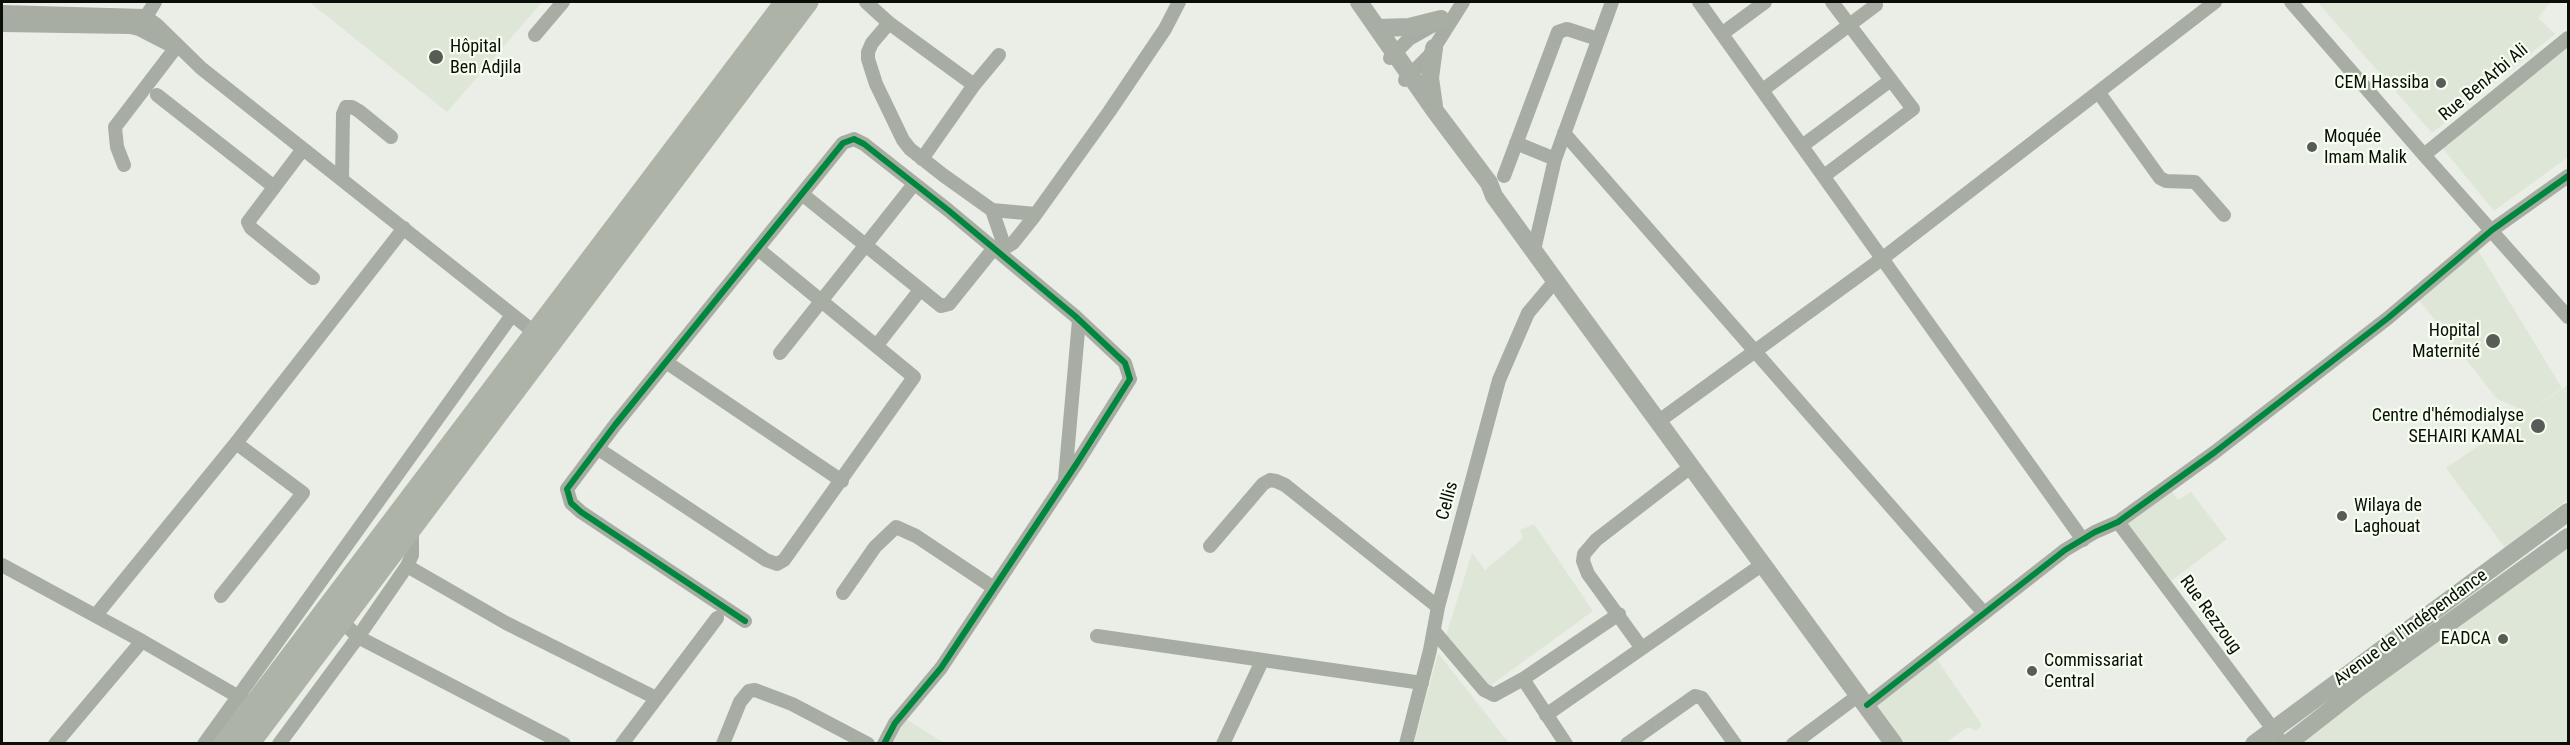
<!DOCTYPE html>
<html>
<head>
<meta charset="utf-8">
<style>
  body { margin:0 }
  #map { position:relative; width:2570px; height:745px; overflow:hidden; background:#eaeee6; font-family:"Roboto Condensed",sans-serif }
  canvas { display:block }
  .frame { position:absolute; inset:0; border:3px solid #0a0d08; pointer-events:none }
</style>
</head>
<body>
<div id="map">
<canvas width="2570" height="745"></canvas>
<div class="frame"></div>
</div>
<script>
const ctx = document.querySelector('canvas').getContext('2d');
ctx.lineJoin = 'round';
function fill(path, color) { ctx.fillStyle = color; ctx.fill(path, 'evenodd'); }
const shape = rows => new Path2D(rows.map(r => 'M' + r).join(''));
function stroke(path, color, width, dash) { ctx.strokeStyle = color; ctx.lineWidth = width; ctx.lineCap = dash ? 'butt' : 'round'; ctx.setLineDash(dash || []); ctx.stroke(path); }
function label(font, color, halo, rows, align = 'center') {
  ctx.font = font + ' "Roboto Condensed",sans-serif'; ctx.lineWidth = 4.5; ctx.setLineDash([]); ctx.textBaseline = 'middle'; ctx.strokeStyle = halo; ctx.fillStyle = color; for (const [text, x, y, turn = 0] of rows) {
    ctx.save(); ctx.translate(x, y); ctx.rotate((+turn || 0) * Math.PI / 180); ctx.textAlign = isNaN(turn) ? turn : align; if (halo) ctx.strokeText(text, 0, 0); ctx.fillText(text, 0, 0); ctx.restore();
  }
}
fill(shape([
  [309,2,542,2,447,112],
  [2323,2,2551,2,2538,18,2555,34,2432,133,2319,4],
  [2568,37,2568,157,2494,211,2440,145],
  [2476,247,2562,388,2529,411,2568,385,2568,499,2505,548,2446,468,2528,412,2497,399,2415,295],
  [2171,490,2178,500,2191,492,2227,539,2167,584,2123,522],
  [1534,524,1593,611,1487,688,1445,639,1472,553,1485,570,1523,538,1520,530],
  [2568,544,2568,743,2303,744,2306,735],
  [1438,653,1509,743,1414,743],
  [1936,658,1982,725,1976,731,1968,727,1945,743,1903,743,1876,703],
  [903,717,944,743,893,744]
]), '#dee7d7');
stroke(shape([
  [866,2,889,23,872,43,868,52,868,59,876,84,903,140,910,149,943,175,992,210],
  [1699,2,2083,540],
  [2291,2,2424,155,2568,317],
  [2,12,145,16,157,25,201,68,534,332],
  [142,23,155,2],
  [889,23,974,85,922,159],
  [2,25,130,27,139,29,172,46],
  [1723,33,1765,2],
  [535,35,563,2],
  [1390,58,1409,39,1434,25],
  [1405,80,1429,56,1463,2],
  [974,85,999,55],
  [1764,89,1876,5],
  [2099,93,2160,178,2166,181,2195,182,2224,215],
  [157,95,273,186],
  [1564,133,1983,612],
  [1516,143,1555,159],
  [1802,146,1891,80],
  [303,149,248,222,251,228,313,278],
  [2424,155,2568,38],
  [124,165,117,147,115,127,177,46],
  [1504,176,1558,32,1567,29,1598,39],
  [1824,176,1913,109,1832,2],
  [342,180,343,114,346,107,352,107,359,111,391,137],
  [802,194,941,306,949,304,994,248],
  [1036,214,992,210,1004,245,1008,246,1013,243,1033,218,1109,112,1165,29,1179,2],
  [1534,250,1555,159,1612,2],
  [877,345,920,290],
  [780,353,914,184],
  [666,362,842,481],
  [1659,421,1883,258,2215,2],
  [597,448,766,560,777,564,784,560,914,377,758,249],
  [1065,479,1079,320],
  [2118,522,2273,729,2282,744],
  [1210,546,1263,484,1270,480,1276,481,1285,485,1438,607],
  [2,565,142,641,244,700],
  [407,566,506,623,656,698],
  [843,593,875,547,896,527,916,536,994,588],
  [221,596,303,493,236,443],
  [96,615,236,443,404,228],
  [341,620,358,637,564,744],
  [745,621,581,512,571,503,567,489,615,425,843,143,854,139,864,144,948,210,1075,316,1125,363,1130,379,1077,463,941,668,895,723,884,744],
  [1434,631,1484,690,1494,695,1523,679,1619,614],
  [1097,636,1422,683],
  [1641,647,1588,574,1583,561,1584,554,1596,540,1692,466],
  [1523,679,1566,744],
  [1867,705,2065,550,2095,532,2118,522,2215,452,2388,318,2492,230,2568,176],
  [1546,715,1763,564],
  [55,744,142,641],
  [204,744,512,315],
  [279,744,358,637,407,566,412,555,412,527],
  [622,744,717,618],
  [723,744,740,702,749,691,755,690,792,704,868,744],
  [1223,744,1262,661],
  [1406,744,1430,650,1438,607,1499,380,1528,313,1555,281],
  [1627,744,1695,696,1702,698,1735,744],
  [1793,744,1859,695]
]), '#a8ada4', 14);
stroke(shape([
  [1359,2,1435,111,1489,183,1494,196,1570,301,1894,744],
  [1378,28,1409,27,1441,19],
  [1434,106,1430,78,1434,48],
  [2254,744,2568,512],
  [2287,744,2356,690,2568,537]
]), '#a9aea5', 18);
stroke(shape([
  [224,744,785,2],
  [249,744,808,2]
]), '#aeb3a8', 21);
stroke(shape([
  [745,621,581,512,571,503,567,489,615,425,843,143,854,139,864,144,948,210,1075,316,1125,363,1130,379,1077,463,941,668,895,723,884,744],
  [1867,705,2065,550,2095,532,2118,522,2215,452,2388,318,2492,230,2568,176]
]), '#00873e', 6);
for (const [x, y, r, color] of [
  [436,57,8,"#585c56"],
  [2441,83,6,"#585c56"],
  [2312,147,6,"#585c56"],
  [2493,341,8,"#585c56"],
  [2538,426,8,"#585c56"],
  [2342,516,6,"#585c56"],
  [2503,639,6,"#585c56"],
  [2032,671,6,"#585c56"]
]) { const dot = new Path2D(); dot.arc(x, y, r, 0, 2 * Math.PI); ctx.fillStyle = color; ctx.fill(dot); stroke(dot, '#f6ffef', 2); }
label('18px', '#0a0d08', '#f6ffef', [
  ["Hôpital",450,47],
  ["Ben Adjila",450,68],
  ["CEM Hassiba",2429,83,"right"],
  ["Moquée",2324,137],
  ["Imam Malik",2324,158],
  ["Hopital",2480,331,"right"],
  ["Maternité",2480,352,"right"],
  ["Centre d'hémodialyse",2524,416,"right"],
  ["SEHAIRI KAMAL",2524,437,"right"],
  ["Wilaya de",2354,506],
  ["Laghouat",2354,527],
  ["EADCA",2491,639,"right"],
  ["Commissariat",2044,661],
  ["Central",2044,682]
], 'left');
label('18px', '#0a0d08', '#f6ffef', [
  ["Rue BenArbi Ali",2484,83,-40],
  ["Cellis",1448,501,-75],
  ["Rue Rezzoug",2210,615,54],
  ["Avenue de l'Indépendance",2411,628,-36]
]);
</script>
</body>
</html>
